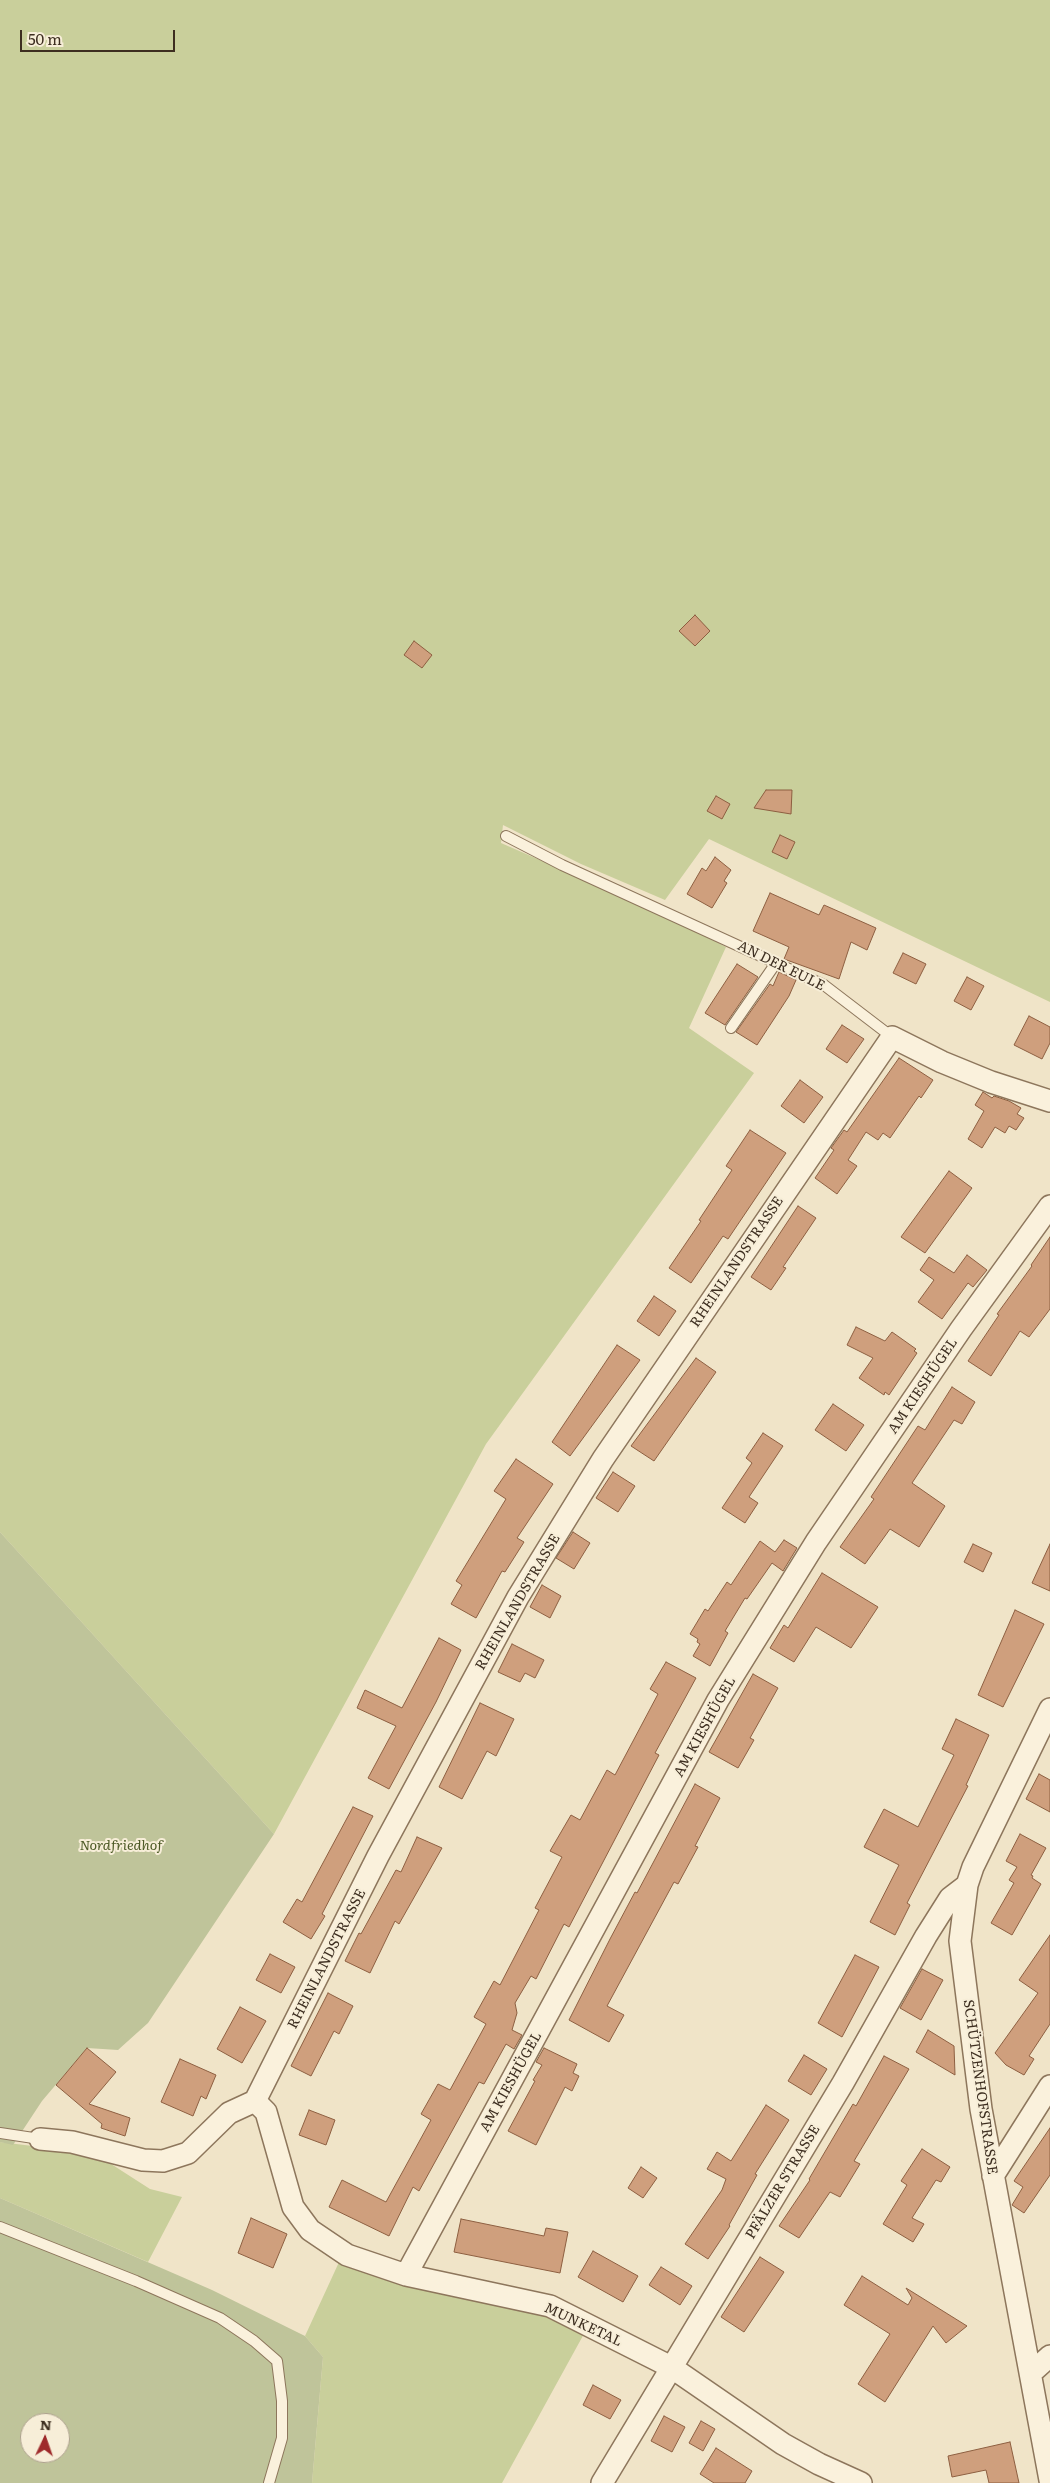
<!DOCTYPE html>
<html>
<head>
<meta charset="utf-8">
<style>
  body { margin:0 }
  #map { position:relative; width:1050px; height:2483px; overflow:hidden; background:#f0e4c8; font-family:Literata,serif }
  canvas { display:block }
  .north { position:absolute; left:20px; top:2413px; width:50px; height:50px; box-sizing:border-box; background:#f7eed8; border:1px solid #ada18e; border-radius:50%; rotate:3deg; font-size:14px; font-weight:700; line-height:20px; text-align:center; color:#3d2e20 }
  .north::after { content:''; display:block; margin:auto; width:18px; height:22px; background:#9e2a2b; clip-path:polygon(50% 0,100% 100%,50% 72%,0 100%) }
  .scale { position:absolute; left:20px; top:30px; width:155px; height:22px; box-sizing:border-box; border:2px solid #3d2e20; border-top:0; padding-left:6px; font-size:15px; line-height:18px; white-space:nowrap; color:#3d2e20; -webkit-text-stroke:4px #f7eed8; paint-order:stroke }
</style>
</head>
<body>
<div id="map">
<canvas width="1050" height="2483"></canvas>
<div class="north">N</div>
<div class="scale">50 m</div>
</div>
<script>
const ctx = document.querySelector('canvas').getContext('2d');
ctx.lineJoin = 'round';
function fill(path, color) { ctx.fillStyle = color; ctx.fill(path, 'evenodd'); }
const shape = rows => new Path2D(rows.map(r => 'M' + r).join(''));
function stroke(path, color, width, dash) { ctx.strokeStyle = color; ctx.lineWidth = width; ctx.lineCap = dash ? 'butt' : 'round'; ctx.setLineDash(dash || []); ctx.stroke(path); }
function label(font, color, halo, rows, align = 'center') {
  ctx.font = font + ' Literata,serif'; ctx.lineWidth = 4; ctx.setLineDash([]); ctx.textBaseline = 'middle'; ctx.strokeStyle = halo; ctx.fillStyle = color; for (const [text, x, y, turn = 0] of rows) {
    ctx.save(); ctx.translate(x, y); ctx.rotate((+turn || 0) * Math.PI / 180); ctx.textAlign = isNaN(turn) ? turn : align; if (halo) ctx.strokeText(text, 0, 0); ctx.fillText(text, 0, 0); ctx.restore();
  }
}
fill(shape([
  [0,0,1050,0,1050,1002,709,839,665,900,581,864,503,825,501,843,657,911,726,947,689,1028,754,1073,486,1444,274,1834,0,1532],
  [0,2142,65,2150,108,2162,150,2189,182,2197,148,2262,0,2198],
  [340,2260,551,2315,585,2332,502,2483,312,2483,323,2357,305,2336]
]), '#c9cf9b');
fill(shape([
  [0,1532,274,1834,148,2023,118,2050,87,2048,42,2101,13,2145,0,2142],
  [0,2198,212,2290,305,2336,323,2357,312,2483,0,2483],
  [30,2423,60,2423,60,2453,30,2453]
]), '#bfc49a');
const building = shape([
  [695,615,710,631,695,646,679,631,695,615],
  [414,641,432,655,422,668,404,655,414,641],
  [766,790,792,790,791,814,754,808,766,790],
  [716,796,730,804,722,819,707,811,716,796],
  [780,835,795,842,787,859,772,852,780,835],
  [715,857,731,870,724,881,727,883,712,908,687,894,702,868,706,871,715,857],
  [770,893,819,915,824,905,876,928,867,950,851,942,839,979,784,959,789,947,753,931,770,893],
  [903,953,926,964,916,984,893,973,903,953],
  [737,964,758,977,725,1025,705,1013,737,964],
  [779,972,796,980,789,996,757,1045,736,1032,770,984,773,986,779,972],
  [967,977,984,986,971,1010,954,1001,967,977],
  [1029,1016,1050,1027,1050,1043,1042,1059,1014,1045,1029,1016],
  [842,1025,864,1039,847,1063,826,1049,842,1025],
  [899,1058,933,1080,921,1098,919,1096,890,1138,883,1133,878,1140,866,1132,848,1160,857,1166,837,1194,815,1178,834,1150,831,1148,844,1130,847,1132,899,1058],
  [800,1080,823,1097,804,1123,781,1106,800,1080],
  [983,1092,992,1098,994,1096,1009,1101,1021,1108,1017,1114,1024,1118,1016,1130,1009,1126,1005,1133,995,1127,982,1148,968,1139,984,1111,975,1105,983,1092],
  [750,1130,786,1153,728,1239,723,1236,691,1283,669,1268,701,1221,699,1220,732,1170,726,1166,750,1130],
  [949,1171,972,1188,925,1253,901,1237,949,1171],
  [798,1206,816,1218,783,1267,786,1268,771,1290,751,1277,798,1206],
  [1050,1237,1050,1309,1029,1337,1020,1331,991,1376,968,1361,999,1315,997,1314,1032,1266,1031,1265,1050,1237],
  [967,1255,987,1270,973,1287,968,1283,942,1319,918,1302,934,1280,920,1270,929,1257,954,1273,967,1255],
  [654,1296,676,1311,659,1336,637,1321,654,1296],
  [856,1327,885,1341,892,1332,916,1349,914,1351,917,1353,889,1395,885,1392,884,1395,859,1378,873,1358,847,1345,856,1327],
  [617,1345,640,1360,570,1456,552,1442,617,1345],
  [696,1358,716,1372,654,1461,631,1446,696,1358],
  [952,1387,975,1402,962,1424,954,1420,912,1483,945,1506,919,1547,890,1529,865,1564,840,1547,874,1499,871,1497,918,1426,925,1430,952,1387],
  [833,1404,864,1425,846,1451,815,1430,833,1404],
  [763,1433,783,1446,749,1497,758,1503,745,1523,722,1508,752,1463,746,1458,763,1433],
  [516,1459,553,1484,517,1538,524,1542,505,1572,502,1571,476,1618,451,1604,462,1585,456,1581,506,1499,494,1491,516,1459],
  [613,1472,635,1486,618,1512,596,1498,613,1472],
  [573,1532,590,1543,574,1569,556,1558,573,1532],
  [784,1540,797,1548,783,1571,772,1563,747,1599,745,1598,725,1631,728,1633,710,1666,693,1656,700,1644,697,1642,698,1639,690,1634,705,1609,708,1611,727,1582,731,1585,760,1541,775,1552,784,1540],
  [973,1544,992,1553,983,1572,964,1562,973,1544],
  [1050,1544,1050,1591,1032,1583,1050,1544],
  [822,1573,878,1607,851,1648,816,1627,794,1662,770,1648,784,1625,788,1628,822,1573],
  [542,1585,561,1596,550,1618,530,1607,542,1585],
  [1015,1610,1044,1624,1003,1707,978,1695,1015,1610],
  [439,1638,461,1650,436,1702,389,1789,368,1778,396,1726,357,1708,365,1690,402,1708,439,1638],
  [512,1644,544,1660,535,1678,525,1673,520,1682,498,1672,512,1644],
  [666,1662,696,1678,655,1753,659,1755,569,1927,564,1924,536,1979,531,1976,515,2003,517,2013,512,2030,522,2035,514,2049,506,2044,484,2084,479,2082,419,2191,413,2187,389,2236,329,2207,342,2180,386,2202,431,2120,421,2114,438,2084,450,2090,486,2024,474,2017,494,1981,500,1985,539,1910,535,1908,562,1857,550,1851,571,1815,580,1820,607,1770,615,1775,658,1694,650,1689,666,1662],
  [753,1674,778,1688,750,1738,754,1740,738,1768,709,1752,753,1674],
  [480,1703,514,1719,496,1756,487,1751,462,1799,439,1787,480,1703],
  [956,1719,989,1735,966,1785,968,1786,907,1903,910,1905,895,1935,870,1922,899,1865,864,1847,884,1809,918,1827,954,1755,942,1749,956,1719],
  [1039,1774,1050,1780,1050,1812,1026,1799,1039,1774],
  [695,1784,720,1798,695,1846,698,1847,678,1884,674,1882,607,2006,624,2015,609,2042,569,2020,610,1939,635,1892,637,1893,695,1784],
  [353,1807,373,1816,322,1914,325,1916,311,1939,283,1922,297,1899,302,1902,353,1807],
  [1020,1834,1046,1848,1031,1875,1033,1876,1032,1878,1041,1884,1012,1935,991,1923,1014,1883,1009,1880,1017,1867,1006,1861,1020,1834],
  [417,1837,442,1848,399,1924,395,1921,370,1973,345,1961,359,1933,361,1934,396,1870,401,1872,417,1837],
  [1050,1935,1050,2024,1029,2056,1034,2059,1024,2075,1006,2065,995,2053,1038,1993,1019,1980,1050,1935],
  [270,1954,295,1967,281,1993,256,1980,270,1954],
  [855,1955,879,1967,842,2037,818,2023,855,1955],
  [922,1969,943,1980,921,2020,900,2008,922,1969],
  [328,1993,353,2006,339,2034,334,2031,311,2076,291,2066,328,1993],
  [240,2007,266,2021,242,2063,217,2049,240,2007],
  [928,2030,954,2046,955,2075,916,2052,928,2030],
  [87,2048,116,2072,89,2104,130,2118,125,2136,101,2128,102,2124,56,2085,87,2048],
  [544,2048,577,2064,573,2073,579,2076,572,2091,565,2087,536,2145,508,2131,535,2081,533,2080,542,2065,536,2062,544,2048],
  [804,2055,827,2069,811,2095,788,2081,804,2055],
  [884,2056,909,2069,854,2161,860,2164,840,2197,830,2192,799,2238,779,2226,810,2180,809,2179,853,2104,856,2106,884,2056],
  [180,2059,216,2075,206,2099,201,2096,193,2116,161,2102,180,2059],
  [766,2105,789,2120,755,2174,757,2175,729,2225,730,2226,708,2259,685,2244,722,2190,726,2179,707,2169,717,2152,731,2161,766,2105],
  [309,2110,335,2120,326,2145,299,2135,309,2110],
  [1050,2128,1050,2175,1024,2213,1012,2205,1023,2187,1014,2181,1050,2128],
  [922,2149,950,2167,941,2182,936,2180,912,2218,924,2224,913,2242,883,2224,907,2185,901,2181,922,2149],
  [641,2167,657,2178,643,2198,628,2188,641,2167],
  [251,2218,287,2234,273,2268,238,2253,251,2218],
  [461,2219,544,2236,546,2228,568,2232,560,2273,454,2252,461,2219],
  [593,2251,638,2276,623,2302,578,2277,593,2251],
  [760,2257,784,2272,744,2332,721,2317,760,2257],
  [661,2267,692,2286,680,2305,649,2285,661,2267],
  [862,2276,908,2305,912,2298,906,2288,967,2326,946,2343,933,2326,885,2402,858,2384,890,2334,844,2305,862,2276],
  [593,2385,621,2400,610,2419,583,2405,593,2385],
  [664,2416,685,2427,672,2452,651,2441,664,2416],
  [701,2421,715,2429,703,2451,689,2443,701,2421],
  [1010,2442,1019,2483,989,2483,986,2470,952,2477,948,2456,1010,2442],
  [716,2448,752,2471,745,2483,714,2483,700,2474,716,2448]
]);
fill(building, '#cf9f7d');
stroke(building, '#8d5f41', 1);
const service = shape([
  [506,836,562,865,824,985,892,1037],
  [731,1028,776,963],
  [0,2133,40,2139],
  [0,2227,136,2281,220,2318,254,2341,277,2361,282,2401,282,2438,269,2483]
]);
const minor = shape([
  [1050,1709,973,1867,967,1885,960,1941,981,2109,1050,2480],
  [255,2101,378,1856,518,1597,603,1459,892,1037,942,1062,991,1082,1050,1101],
  [255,2101,266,2112,293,2207,310,2230,347,2255,406,2275,550,2306,671,2367,783,2444,819,2464,861,2483],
  [40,2139,72,2142,143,2160,163,2161,188,2153,229,2113,255,2101],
  [993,2176,1050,2086],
  [406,2275,718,1700,816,1542,961,1329,1050,1206],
  [1031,2373,1050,2356],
  [602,2483,843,2083,926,1936,950,1898,967,1885]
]);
stroke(service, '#8d765c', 12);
stroke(minor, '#8d765c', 24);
stroke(service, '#faf1dc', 10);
stroke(minor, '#faf1dc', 21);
label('14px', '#3d2e20', '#f7eed8', [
  ["AN DER EULE",781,966,26],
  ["RHEINLANDSTRASSE",737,1262,-56],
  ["AM KIESHÜGEL",923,1386,-56],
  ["RHEINLANDSTRASSE",518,1602,-60],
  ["AM KIESHÜGEL",705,1727,-61],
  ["RHEINLANDSTRASSE",327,1959,-63],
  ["AM KIESHÜGEL",511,2082,-61],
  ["SCHÜTZENHOFSTRASSE",980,2087,82],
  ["PFÄLZER STRASSE",783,2182,-59],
  ["MUNKETAL",583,2325,25]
]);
label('italic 14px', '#4d5a26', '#f7eed8', [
  ["Nordfriedhof",121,1846]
]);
</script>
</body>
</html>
